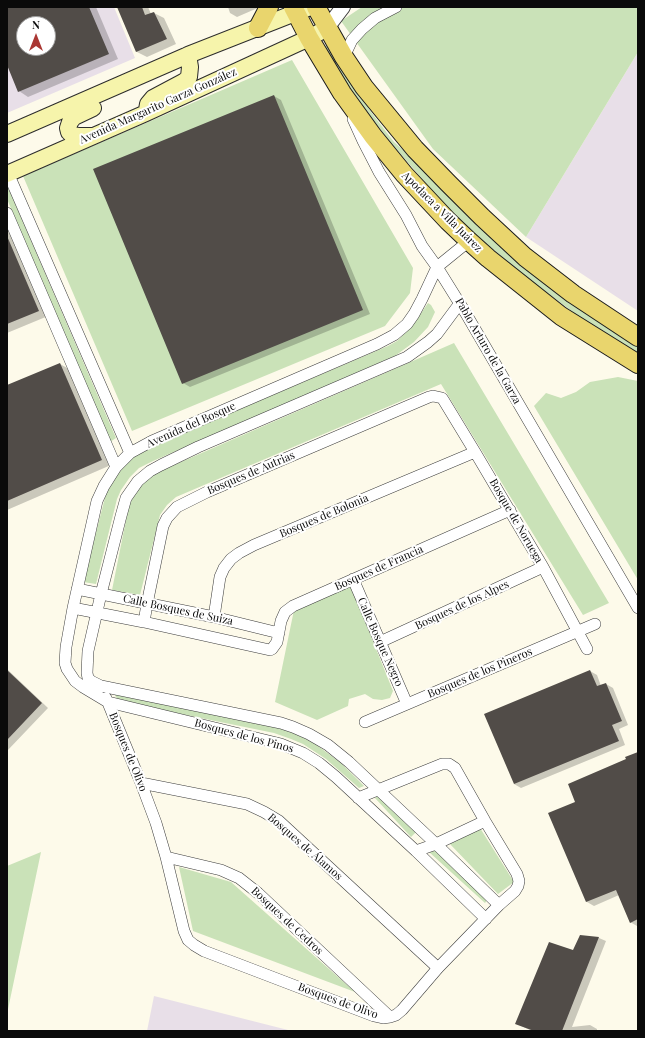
<!DOCTYPE html>
<html>
<head>
<meta charset="utf-8">
<style>
  body { margin:0 }
  #map { position:relative; width:645px; height:1038px; overflow:hidden; background:#fdfaea; font-family:"Playfair Display",serif }
  canvas { display:block }
  .frame { position:absolute; inset:0; border:8px solid #0a0a0a; pointer-events:none }
  .north { position:absolute; left:16px; top:16px; width:40px; height:40px; box-sizing:border-box; background:#fff; border:1px solid #9d9d9d; border-radius:50%; rotate:0deg; font-size:11px; font-weight:700; line-height:16px; text-align:center; color:#0a0a0a }
  .north::after { content:''; display:block; margin:auto; width:14px; height:18px; background:#aa3733; clip-path:polygon(50% 0,100% 100%,50% 72%,0 100%) }
</style>
</head>
<body>
<div id="map">
<canvas width="645" height="1038"></canvas>
<div class="frame"></div>
<div class="north">N</div>
</div>
<script>
const ctx = document.querySelector('canvas').getContext('2d');
ctx.lineJoin = 'round';
function fill(path, color) { ctx.fillStyle = color; ctx.fill(path, 'evenodd'); }
const shape = rows => new Path2D(rows.map(r => 'M' + r).join(''));
function stroke(path, color, width, dash) { ctx.strokeStyle = color; ctx.lineWidth = width; ctx.lineCap = dash ? 'butt' : 'round'; ctx.setLineDash(dash || []); ctx.stroke(path); }
function label(font, color, halo, rows, align = 'center') {
  ctx.font = font + ' "Playfair Display",serif'; ctx.lineWidth = 4; ctx.setLineDash([]); ctx.textBaseline = 'middle'; ctx.strokeStyle = halo; ctx.fillStyle = color; for (const [text, x, y, turn = 0] of rows) {
    ctx.save(); ctx.translate(x, y); ctx.rotate((+turn || 0) * Math.PI / 180); ctx.textAlign = isNaN(turn) ? turn : align; if (halo) ctx.strokeText(text, 0, 0); ctx.fillText(text, 0, 0); ctx.restore();
  }
}
fill(shape([
  [7,7,114,7,135,58,7,113],
  [24,24,48,24,48,48,24,48],
  [638,52,638,311,526,237],
  [154,996,292,1031,147,1031]
]), '#e8dfe8');
fill(shape([
  [362,7,638,7,638,52,526,237,433,149,341,21],
  [327,45,345,75,374,116,394,142,416,161,448,196,492,239,544,281,638,344,638,356,585,321,522,274,473,232,437,196,391,143,371,117,344,79,325,46],
  [292,60,413,268,410,293,385,326,132,431,23,176],
  [7,185,116,438,110,442,7,199],
  [428,303,431,305,435,312,428,327,414,342,395,356,153,461,139,468,130,477,121,490,117,499,96,584,83,582,106,494,114,478,134,455,148,448,388,346,397,341,413,325],
  [454,343,609,603,583,615,441,384,176,497,167,505,160,515,140,595,112,590,129,505,138,489,145,481,158,472],
  [618,377,638,381,638,580,534,406,546,393,561,398,576,392,590,382],
  [350,584,393,691,390,698,382,700,373,699,365,694,349,699,348,706,317,720,275,702,294,610],
  [114,693,275,727,294,733,314,743,341,763,364,786,359,788,326,759,303,744,291,739,274,733,118,701],
  [379,795,416,832,411,837,375,798],
  [480,828,514,882,498,894,449,843],
  [433,849,488,899,485,903,429,852],
  [41,852,7,1014,7,866],
  [179,867,231,882,355,992,193,931]
]), '#cae2b8');
fill(shape([
  [7,7,96,7,118,59,28,97,19,91,7,63],
  [24,24,48,24,48,48,24,48],
  [118,7,148,7,151,14,154,13,164,18,176,44,147,57,137,52],
  [228,7,260,7,237,17,230,13],
  [274,96,281,100,370,314,190,387,183,383],
  [7,224,48,316,7,333],
  [60,364,69,369,111,465,7,510,7,386],
  [7,669,48,708,7,751],
  [590,671,597,675,601,686,606,684,613,688,628,725,619,729,625,745,521,788,514,784],
  [638,753,638,926,637,926,630,922,619,895,594,906,587,902,550,814,577,802,627,760],
  [581,936,599,938,606,941,572,1027,590,1025,597,1029,597,1031,532,1031,517,1024,574,952],
  [637,975,638,975,638,1031,637,1031]
]), '#0003');
fill(shape([
  [7,7,89,7,109,54,18,92,7,65],
  [24,24,48,24,48,48,24,48],
  [117,7,142,7,145,15,154,12,167,39,136,52],
  [274,95,363,310,182,384,93,169],
  [7,236,39,311,7,324],
  [60,363,102,460,7,501,7,385],
  [7,670,42,703,7,740],
  [590,670,597,686,606,683,622,721,612,725,619,741,514,784,484,714],
  [638,752,638,919,630,923,616,890,586,902,548,813,575,802,568,784,626,759,625,757],
  [580,935,599,937,562,1031,534,1031,515,1024,549,942,573,950]
]), '#514c48');
const minor = shape([
  [344,57,352,40,362,29,375,18,396,7],
  [353,119,363,141,379,172,406,215,422,246,437,267,465,312,638,608],
  [8,173,130,453],
  [7,213,116,467],
  [469,241,437,267,422,299,414,314,407,324,394,335,377,344,152,441,130,453,116,467,104,486,97,501,73,608,66,647,65,663,67,669,75,681,83,687,108,702,281,744,303,753,319,763,336,777,416,851,486,919],
  [460,303,437,334,428,342,407,357,198,447,161,465,150,471,138,481,126,498,121,516,101,594,88,651,87,673,88,678,91,681,101,686,281,723,293,727,309,734,328,745,349,762,436,844,499,905],
  [353,579,407,704],
  [77,589,214,617,279,633],
  [73,608,144,622,270,650,272,649,277,642,281,621,285,612,293,606,510,510],
  [214,617,220,577,224,568,231,559,239,553,254,545,475,452],
  [144,622,147,604,163,526,167,518,177,507,207,492,429,397,433,396,442,398,444,401,475,452,543,567,587,649],
  [380,642,543,567],
  [106,698,141,783,156,823,166,857,184,931,188,940,194,945,204,951,374,1016,383,1018,390,1017,396,1015,402,1010,438,968,499,905,515,891,518,886,519,881,517,874,485,821,455,768,449,764,442,764,358,798],
  [365,722,595,624],
  [141,783,247,804,264,812,279,821,438,968],
  [416,851,436,844,485,821],
  [166,857,221,870,239,878,258,893,390,1017]
]);
const tertiary = shape([
  [327,28,343,7]
]);
const secondary = shape([
  [147,110,148,104,153,98,185,81,189,77,190,67,188,55],
  [7,134,188,55,310,7],
  [92,136,78,136,72,135,69,132,68,128,70,122,74,117,93,108],
  [7,174,146,113,309,38,327,28]
]);
const primary = shape([
  [293,7,309,38,342,93,373,136,404,174,448,221,469,241,488,258,561,316,638,364],
  [316,7,344,57,364,87,415,149,448,183,482,217,525,257,573,294,638,337],
  [258,28,269,7]
]);
stroke(minor, '#3d3d3d', 12);
stroke(tertiary, '#3d3d3d', 16);
stroke(secondary, '#2c2c2c', 18);
stroke(primary, '#1b1b1b', 20);
stroke(minor, '#fff', 11);
stroke(tertiary, '#fff', 14);
stroke(secondary, '#f6f4ab', 16);
stroke(primary, '#e9d56d', 18);
label('11px', '#0a0a0a', '#fff', [
  ["Avenida Margarito Garza González",158,106,-24],
  ["Apodaca a Villa Juárez",442,212,45],
  ["Pablo Arturo de la Garza",488,351,60],
  ["Avenida del Bosque",191,425,-24],
  ["Bosques de Autrias",251,473,-23],
  ["Bosques de Bolonia",324,516,-23],
  ["Bosque de Noruega",516,521,60],
  ["Bosques de Francia",379,568,-24],
  ["Bosques de los Alpes",462,605,-25],
  ["Calle Bosques de Suiza",178,610,12],
  ["Calle Bosque Negro",380,642,66],
  ["Bosques de los Pineros",480,673,-23],
  ["Bosques de los Pinos",244,736,15],
  ["Bosques de Olivo",128,752,68],
  ["Bosques de Álamos",305,847,41],
  ["Bosques de Cedros",287,921,43],
  ["Bosques de Olivo",338,1001,20]
]);
</script>
</body>
</html>
